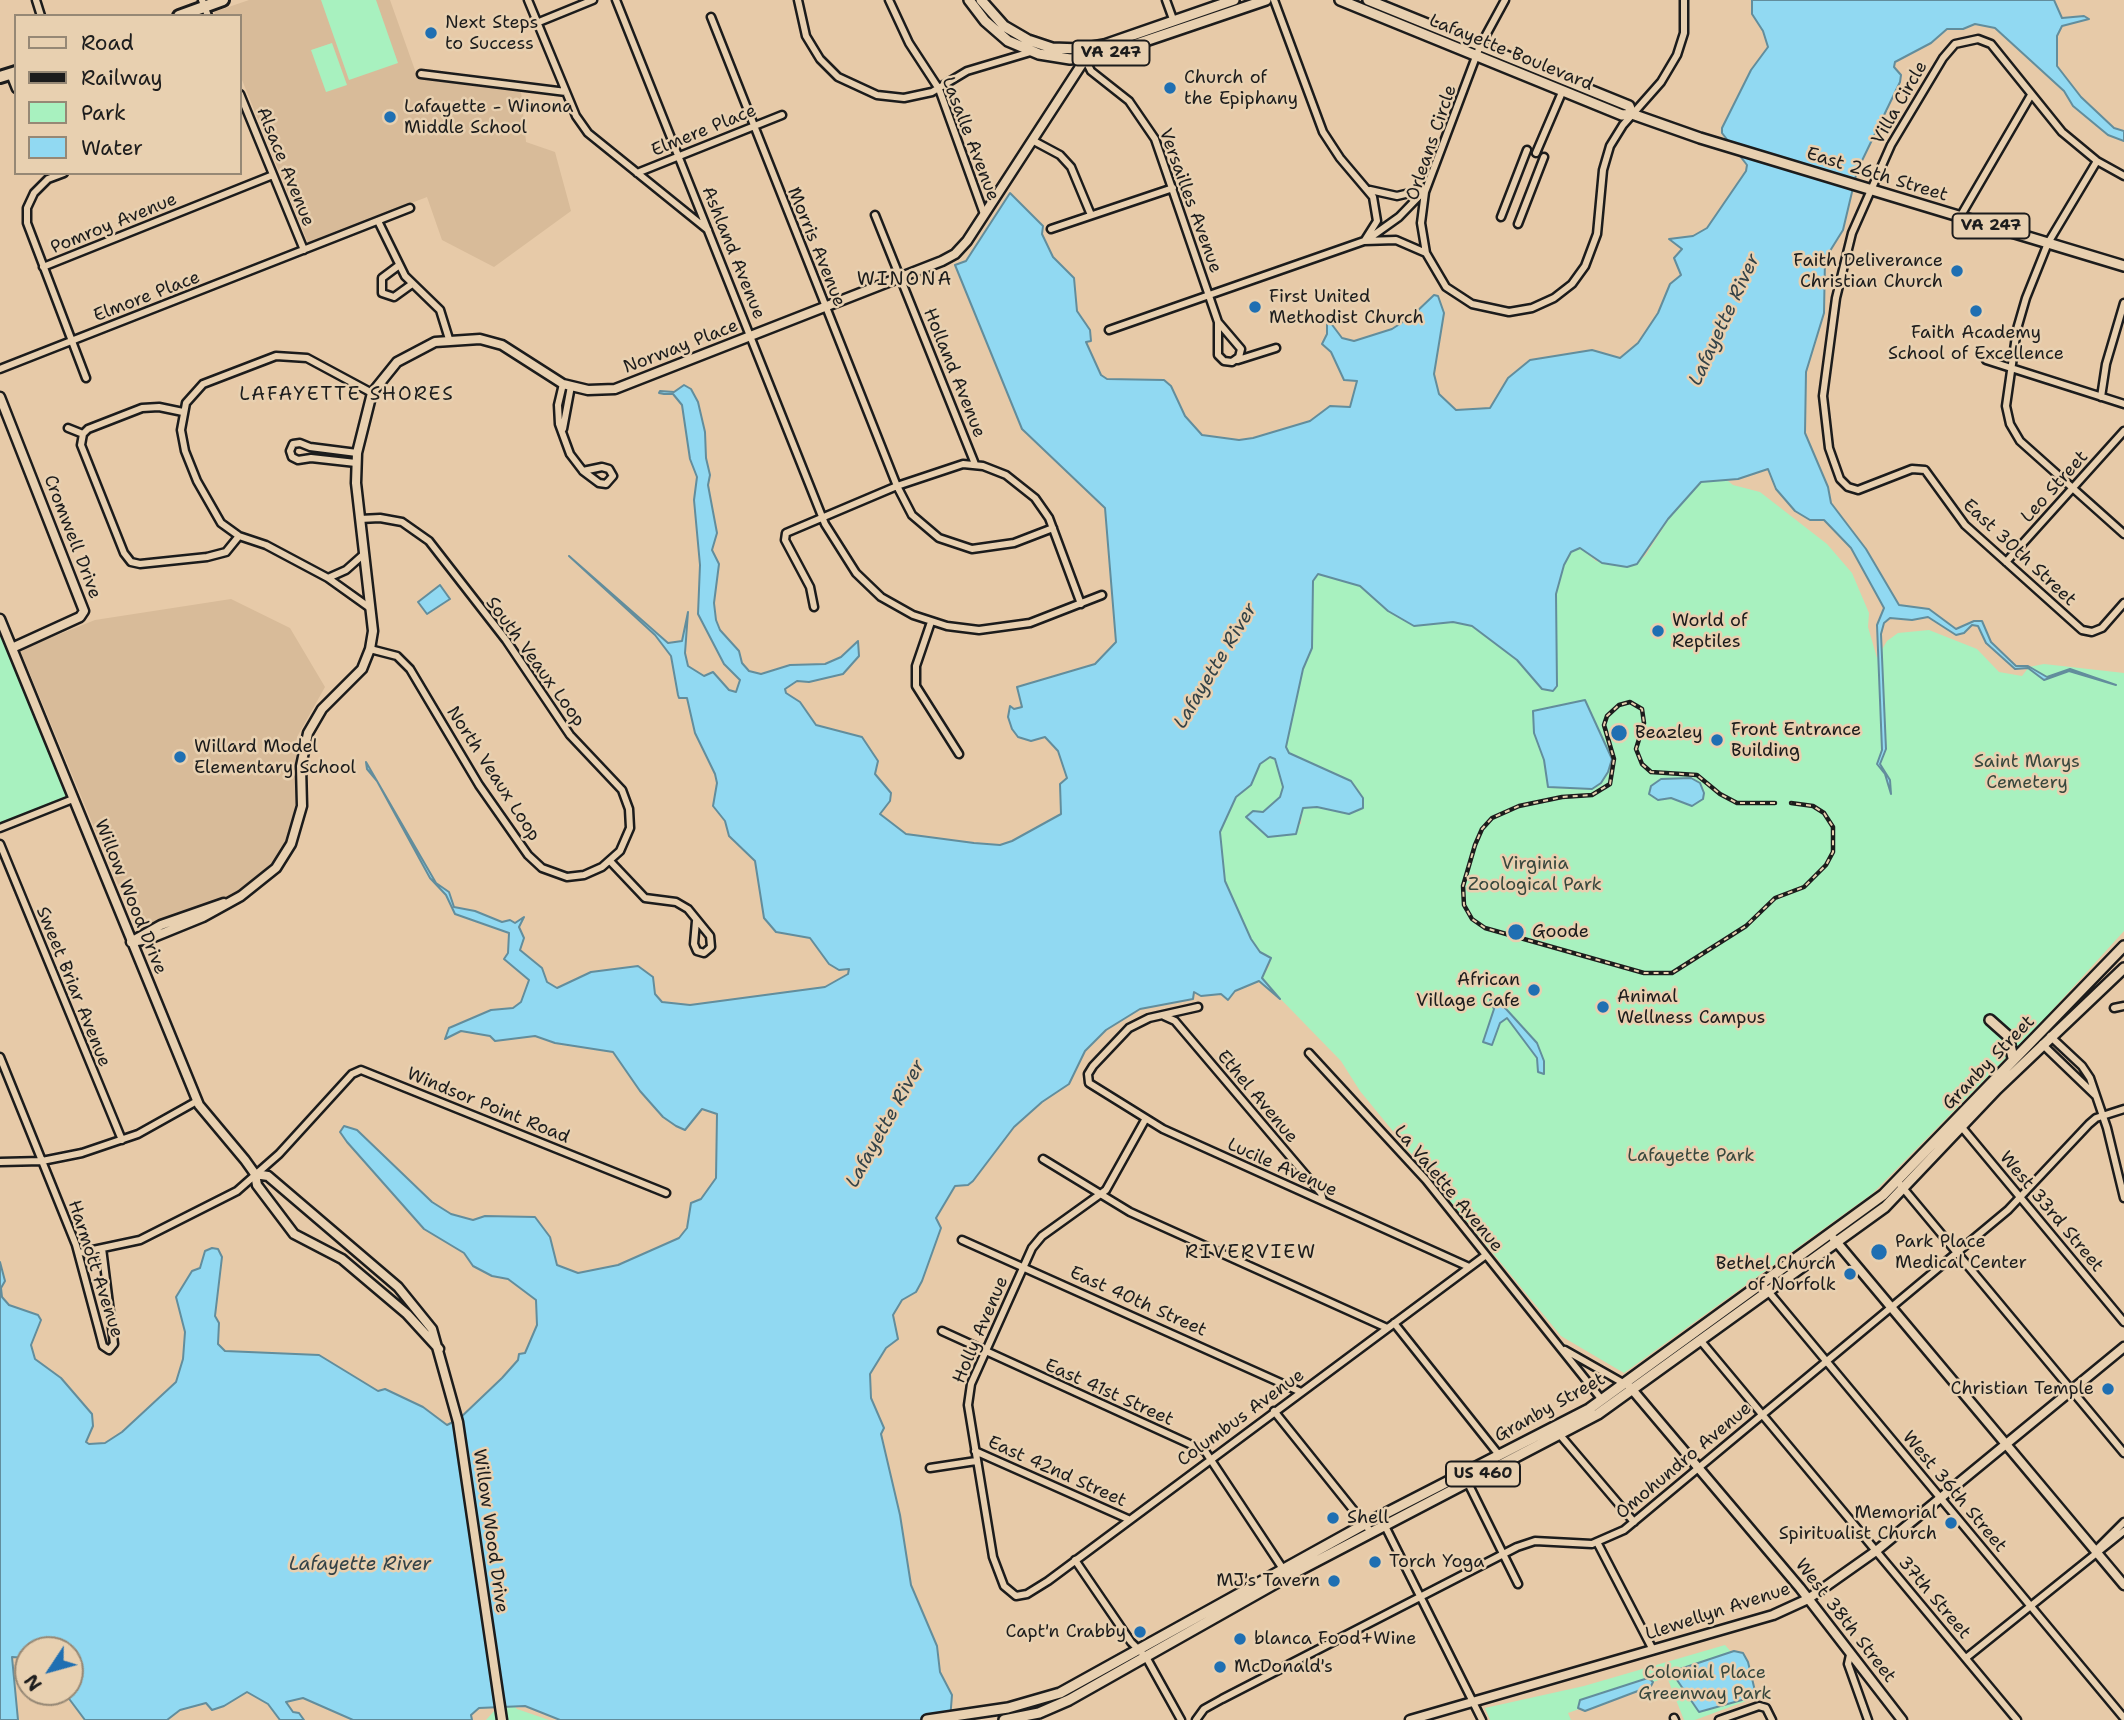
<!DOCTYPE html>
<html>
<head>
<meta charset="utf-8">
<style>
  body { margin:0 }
  #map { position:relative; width:2124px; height:1720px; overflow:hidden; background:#e7caa8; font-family:"Shantell Sans",sans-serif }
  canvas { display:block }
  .legend { position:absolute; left:14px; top:14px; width:228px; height:161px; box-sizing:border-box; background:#e8d0b0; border:2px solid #968875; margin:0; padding:9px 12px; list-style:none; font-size:21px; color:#1c1c1c }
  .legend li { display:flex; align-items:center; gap:14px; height:35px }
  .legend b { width:35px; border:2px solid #968875 }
  .north { position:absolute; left:14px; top:1636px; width:70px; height:70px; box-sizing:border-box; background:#e8d0b0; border:2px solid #968875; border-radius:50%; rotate:234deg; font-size:19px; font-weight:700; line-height:28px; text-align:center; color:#1c1c1c }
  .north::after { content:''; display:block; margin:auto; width:24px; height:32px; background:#1f6fb2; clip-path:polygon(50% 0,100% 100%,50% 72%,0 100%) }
</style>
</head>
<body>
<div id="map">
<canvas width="2124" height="1720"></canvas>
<ul class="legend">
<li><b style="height:9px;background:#e8d0b0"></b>Road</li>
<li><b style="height:9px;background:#1c1c1c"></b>Railway</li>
<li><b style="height:19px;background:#a8f1bf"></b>Park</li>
<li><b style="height:19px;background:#91d9f2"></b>Water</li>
</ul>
<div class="north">N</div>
</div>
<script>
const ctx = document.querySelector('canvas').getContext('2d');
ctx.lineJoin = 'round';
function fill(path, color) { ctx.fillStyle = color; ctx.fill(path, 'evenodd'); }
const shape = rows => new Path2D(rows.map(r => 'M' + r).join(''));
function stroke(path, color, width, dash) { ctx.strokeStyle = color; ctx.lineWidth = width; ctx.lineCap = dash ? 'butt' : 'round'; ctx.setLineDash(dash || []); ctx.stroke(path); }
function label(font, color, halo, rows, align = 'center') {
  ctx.font = font + ' "Shantell Sans",sans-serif'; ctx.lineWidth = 5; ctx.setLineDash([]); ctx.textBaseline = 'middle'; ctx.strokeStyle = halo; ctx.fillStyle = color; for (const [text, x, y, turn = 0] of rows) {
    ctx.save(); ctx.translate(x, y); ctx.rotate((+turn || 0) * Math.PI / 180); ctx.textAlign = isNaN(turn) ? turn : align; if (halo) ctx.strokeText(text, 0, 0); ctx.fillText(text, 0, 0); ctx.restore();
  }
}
fill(shape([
  [249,0,390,0,416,73,521,91,526,142,555,152,571,211,494,267,442,240,427,197,308,243,240,75,240,16,216,16,214,12],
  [231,599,290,628,325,687,297,737,295,806,289,832,280,854,259,876,235,894,137,930,20,650,95,620]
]), '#d8bb99');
fill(shape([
  [321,0,376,0,398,63,349,80],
  [332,43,347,85,326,92,311,50],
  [1712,480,1728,481,1733,485,1760,492,1827,544,1852,573,1869,613,1868,627,1877,658,1887,641,1898,633,1929,630,1977,649,1999,672,2022,676,2029,667,2044,664,2124,673,2124,931,2045,1018,1873,1193,1624,1373,1561,1336,1360,1091,1341,1061,1267,985,1262,978,1270,965,1251,939,1225,881,1220,832,1236,797,1251,785,1260,764,1270,757,1275,759,1283,787,1280,798,1262,812,1249,812,1301,824,1302,808,1317,807,1349,814,1363,808,1359,790,1342,776,1289,753,1286,747,1303,669,1312,648,1313,581,1317,574,1360,586,1388,611,1414,626,1453,622,1472,626,1517,660,1542,689,1557,686,1556,594,1564,565,1571,552,1580,548,1596,561,1627,567,1645,556,1668,520,1692,490,1701,482],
  [0,619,73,799,0,829],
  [1725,1645,1742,1664,1754,1698,1695,1720,1684,1720,1667,1677,1568,1713,1571,1720,1490,1720,1485,1708,1584,1686],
  [514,1706,517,1709,549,1720,486,1720,495,1710]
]), '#a8f1bf');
const water = shape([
  [1752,0,2054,0,2062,18,2084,16,2089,19,2062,26,2057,36,2057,66,2081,97,2114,128,2124,131,2124,141,2108,135,2073,106,2064,91,1995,28,1975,24,1963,29,1947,29,1931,43,1895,62,1894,67,1901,75,1900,82,1857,171,1843,230,1825,259,1824,313,1806,372,1805,433,1828,487,1831,503,1866,549,1899,605,1929,609,1956,629,1974,621,1982,621,1991,642,2016,666,2028,666,2047,677,2070,669,2116,685,2069,671,2044,680,2028,668,2015,669,1986,643,1978,626,1972,625,1964,633,1956,635,1928,617,1912,620,1890,618,1884,623,1881,634,1886,749,1880,764,1890,780,1891,794,1885,774,1877,764,1882,750,1877,625,1884,608,1851,548,1824,520,1810,520,1795,511,1776,489,1768,469,1738,479,1701,482,1668,519,1637,564,1627,567,1602,563,1580,548,1571,552,1564,565,1556,594,1557,686,1553,691,1542,689,1517,660,1472,626,1453,622,1414,626,1388,611,1360,586,1318,574,1313,581,1312,648,1303,669,1286,747,1289,753,1351,781,1363,798,1363,808,1349,814,1317,807,1303,808,1296,834,1268,837,1246,817,1253,811,1263,812,1280,797,1283,787,1275,759,1270,757,1260,764,1251,785,1236,797,1220,832,1225,881,1251,939,1260,952,1271,958,1262,978,1280,999,1259,981,1235,991,1228,1000,1221,994,1201,996,1194,992,1193,999,1140,1009,1106,1030,1085,1051,1069,1084,1042,1102,1014,1127,973,1181,968,1185,955,1186,936,1218,941,1228,922,1281,916,1292,902,1300,893,1315,898,1339,886,1348,870,1374,871,1398,884,1428,881,1434,900,1515,911,1585,937,1646,940,1672,952,1695,950,1720,560,1720,525,1706,479,1708,471,1715,472,1720,353,1720,303,1698,286,1702,293,1712,299,1713,304,1720,280,1720,268,1704,247,1692,224,1706,212,1710,206,1703,180,1710,167,1720,85,1720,64,1692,70,1692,70,1650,28,1650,28,1658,12,1657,18,1720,0,1720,0,1262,5,1281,1,1288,2,1297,9,1305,38,1315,41,1320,31,1345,35,1359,61,1378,92,1414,93,1426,86,1442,89,1444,105,1443,122,1432,176,1382,183,1359,185,1332,176,1297,192,1271,200,1268,205,1251,212,1248,218,1249,222,1257,215,1316,219,1323,218,1344,225,1351,319,1355,378,1391,385,1389,423,1407,447,1425,459,1419,502,1378,518,1360,519,1354,525,1353,537,1325,536,1300,508,1279,492,1276,473,1266,464,1253,424,1229,347,1142,340,1132,344,1126,357,1130,432,1202,451,1214,473,1220,485,1216,535,1217,550,1237,557,1265,578,1273,618,1265,679,1238,687,1228,691,1203,701,1199,716,1178,717,1114,702,1109,685,1130,676,1126,663,1117,640,1091,613,1052,555,1043,535,1036,495,1041,490,1036,461,1031,445,1039,449,1028,491,1010,513,1008,521,1002,529,980,504,959,508,953,509,933,455,914,446,895,430,878,377,781,367,769,366,762,436,883,449,892,454,907,475,911,502,922,510,920,515,923,524,917,519,927,524,938,520,950,542,968,547,982,557,988,591,972,638,966,653,977,655,994,662,1002,690,1005,825,987,848,974,849,969,839,970,829,964,810,938,776,932,764,918,755,861,729,836,725,821,713,806,717,783,715,774,695,733,687,698,679,698,678,695,671,656,655,635,569,556,668,643,682,641,688,612,685,653,688,666,704,676,713,672,729,690,736,692,740,680,724,664,698,614,700,565,694,500,697,477,690,459,682,405,673,394,664,394,659,393,660,391,674,392,684,385,691,389,698,402,705,432,706,458,710,475,708,485,717,533,712,550,719,564,714,603,716,620,720,630,739,651,742,663,749,671,761,674,790,665,825,664,841,657,858,641,859,656,843,674,809,682,797,681,785,689,786,693,800,702,816,725,862,737,878,761,875,774,891,793,890,801,880,814,906,834,974,843,1000,845,1012,841,1061,814,1060,784,1067,778,1058,751,1045,737,1031,741,1018,737,1012,729,1008,717,1010,706,1014,709,1022,707,1017,687,1095,664,1116,642,1105,508,1022,429,955,265,966,261,1010,193,1043,226,1042,234,1053,257,1074,278,1077,311,1090,330,1091,341,1086,342,1101,375,1107,379,1164,380,1171,386,1185,416,1202,435,1239,440,1253,438,1310,421,1330,406,1350,407,1357,381,1344,380,1331,352,1322,344,1327,334,1327,318,1342,338,1354,341,1392,329,1412,316,1434,295,1438,296,1444,313,1434,374,1439,394,1456,410,1490,408,1508,378,1530,360,1592,350,1620,358,1638,343,1658,313,1670,284,1681,275,1674,258,1682,249,1669,239,1693,236,1707,228,1746,171,1747,165,1722,133,1722,128,1751,70,1768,47,1763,31,1752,14,1752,0],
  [440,585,450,599,427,614,418,602,440,585],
  [1585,700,1612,759,1608,772,1601,783,1592,789,1548,787,1544,760,1534,733,1533,711,1585,700],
  [1691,778,1700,783,1704,793,1703,799,1692,806,1671,798,1658,800,1649,794,1651,786,1661,779,1691,778],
  [1497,999,1537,1043,1544,1061,1544,1074,1538,1072,1537,1058,1507,1018,1500,1023,1492,1045,1483,1042,1494,1009,1490,1000,1497,999],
  [1734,1651,1743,1653,1748,1662,1755,1691,1742,1700,1699,1712,1677,1680,1677,1670,1734,1651],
  [1648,1678,1653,1682,1651,1686,1585,1711,1578,1708,1580,1700,1648,1678]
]);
fill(water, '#91d9f2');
stroke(water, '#628d9c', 2);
const street = shape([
  [36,0,41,16],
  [202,0,208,16],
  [528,0,576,116,588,133,708,230],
  [616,0,825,524,856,573,881,597,913,615,947,626,979,630,1030,623,1102,595],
  [798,0,806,36,820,59,838,77,877,95,904,98,932,92,967,71,1034,51],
  [889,0,909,43,939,89,984,214],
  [1166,0,1174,22],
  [1274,0,1323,132,1340,158,1373,197,1377,221,1365,240],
  [1505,0,1480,46,1425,192,1421,223,1426,253,1446,287,1472,304,1509,312,1532,308,1554,298,1572,284,1585,266,1597,234,1603,170,1610,146,1623,125,1661,82,1677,55,1684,33,1684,0],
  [711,17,897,486,912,515,939,538,972,549,1014,543,1053,528],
  [539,22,593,0],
  [1085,59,1091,71,1129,101,1155,139,1218,322,1241,349,1239,357,1232,362,1224,361,1218,355,1218,322],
  [10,74,16,89],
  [421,74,566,92],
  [240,94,304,250],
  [1032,140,1060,155,1071,167,1091,215],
  [1536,153,1563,90],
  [2097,161,2048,243,2026,298,2017,329,2006,406,2010,424,2020,441,2124,534],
  [64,173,48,179,34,193,27,208,27,223,86,378],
  [637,173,782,115],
  [2124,176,2097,161,2062,132,1991,44,1978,39,1955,44,1943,58,1891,145,1852,233,1836,298,1823,396,1829,448,1840,479,1848,487,1858,490,1912,469,1925,470,1965,525,2082,630,2092,632,2102,628,2124,603],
  [1370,190,1397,196,1422,190],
  [875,215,975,464],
  [1501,217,1527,150],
  [1960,217,2031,95],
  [378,221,405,276,440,310,449,339],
  [1518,224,1544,157],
  [1051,229,1173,188],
  [1371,237,1399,217,1426,189],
  [398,266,382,278,382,293,394,297,412,284],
  [43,267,273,175],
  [1109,330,1364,241,1396,240,1426,253],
  [1238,360,1276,348],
  [1986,360,2124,404],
  [0,369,410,208],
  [563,384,558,405,559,424,570,454,583,471],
  [2101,397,2106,364,2124,303],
  [183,412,159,407,142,408,88,429,83,434,81,445,124,553,131,562,140,564,207,557,226,552,239,536],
  [68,428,83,434],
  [563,429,571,386],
  [356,463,311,458,298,460,292,457,290,451,293,444,300,443,310,447,357,453],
  [602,467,609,469,613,476,606,484,599,483,583,471,602,467],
  [360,519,380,518,402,522,429,541,506,640,570,735,622,790,629,809,630,828,620,851,602,867,584,875,567,877,542,868,528,855,479,785,410,669,397,656,370,649],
  [2006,562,2124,431],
  [328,578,346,570,364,554],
  [814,607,810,587,785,540,786,533,897,486,963,464,983,466,1006,475,1035,498,1049,518,1081,604],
  [370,608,328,578,266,545,239,536,221,523,197,481,185,451,181,430,186,403,203,384,276,356,307,358,372,393],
  [931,622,916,666,916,686,959,754],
  [0,828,73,799],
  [0,844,122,1140],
  [610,861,645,898,676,902,688,909,710,936,711,947,704,953,697,951,694,944,696,921],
  [1198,1007,1149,1018,1129,1028,1093,1066,1088,1074,1089,1083,1163,1129,1469,1267],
  [2114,1008,2124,1006],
  [1164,1016,1175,1021,1321,1193,1323,1201],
  [2050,1036,2082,1066,2090,1078,2107,1128,2124,1198],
  [2042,1044,2095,1095],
  [1309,1053,1426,1180,1602,1400],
  [0,1057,76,1245,98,1327,103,1346,109,1350,114,1344,102,1248],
  [1145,1120,1106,1190,1042,1236,1032,1248,971,1384,968,1405,993,1557,1004,1586,1016,1596,1027,1594,1048,1581,1486,1255],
  [1960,1125,2124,1322],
  [1043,1159,1130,1212,1387,1328],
  [0,1162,42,1161,82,1153,138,1134,197,1101],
  [1898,1182,2124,1453],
  [962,1240,1301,1392],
  [79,1253,140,1240,237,1191,279,1154,352,1074,361,1070,666,1193],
  [1762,1284,2124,1718],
  [1394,1323,1499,1455],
  [942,1331,1205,1451,1285,1572],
  [1700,1340,2017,1720],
  [1565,1350,1625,1384],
  [1274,1411,1371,1532],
  [1560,1435,1634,1522],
  [975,1451,1128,1519],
  [930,1468,976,1461],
  [1467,1481,1518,1584],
  [1384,1524,1482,1720],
  [1597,1542,1653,1650],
  [2096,1550,2124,1522],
  [1075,1560,1131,1642,1146,1657,1181,1720],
  [1850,1655,1848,1664,1868,1720],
  [1966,1658,2124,1531],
  [1674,1718,1675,1720],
  [1196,1720,1204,1709,1222,1699,1517,1547,1535,1541,1592,1544,1624,1530,2008,1210,2089,1124,2096,1118,2124,1109],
  [1719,1720,1759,1706,1766,1708,1772,1720]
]);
const secondary = shape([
  [0,397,84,611,80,617,12,648],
  [0,619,199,1105,245,1160,255,1174,257,1185,294,1234,342,1259,407,1314,439,1349],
  [136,939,161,925,224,903],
  [131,942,149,939,203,917,241,896,276,868,291,844,302,806,301,766,308,733,322,709,362,669,370,649,373,631,356,483,357,453,372,393,397,362,435,342,480,339,502,345,563,384,588,390,615,389,942,261,955,254,967,241,1089,53],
  [255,1174,268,1176,398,1287,432,1329,458,1422,502,1720],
  [1834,1239,2124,1585],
  [1630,1387,1800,1588,1902,1720],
  [1410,1720,1773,1615,1808,1599,1876,1551,2124,1347]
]);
const primary = shape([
  [969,0,985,21,1008,41,1039,54,1070,59,1104,55,1266,0],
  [981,0,1004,26,1028,40,1052,48,1081,49,1104,45,1234,0],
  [1340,0,1622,115,1632,114,1700,138,2124,266],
  [1368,0,1629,106,1632,114],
  [1990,1020,2008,1036,2013,1058],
  [927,1720,1008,1708,1060,1693,1365,1524,1589,1409,1883,1195,2124,946],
  [1004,1720,1039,1713,1069,1700,1292,1574,1598,1414,1885,1207,1997,1089,2124,968]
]);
const highway = shape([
  [179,16,223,0],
  [0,77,16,72]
]);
stroke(street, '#1c1c1c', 11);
stroke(secondary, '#1c1c1c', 13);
stroke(primary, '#1c1c1c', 14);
stroke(highway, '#1c1c1c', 16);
stroke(street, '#e8d0b0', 6);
stroke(secondary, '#e8d0b0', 8);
stroke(primary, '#e8d0b0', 9);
stroke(highway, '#e8d0b0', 10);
const rail = shape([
  [1775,803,1737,803,1720,794,1697,775,1651,772,1642,764,1636,749,1644,723,1642,709,1630,702,1619,705,1607,716,1604,725,1614,759,1610,784,1592,795,1562,797,1519,806,1492,818,1482,829,1475,845,1463,886,1464,905,1472,919,1485,928,1644,973,1672,973,1746,926,1775,898,1804,887,1826,865,1833,852,1833,827,1824,813,1813,806,1791,803]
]);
stroke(rail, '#1c1c1c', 4.5);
stroke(rail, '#e8d0b0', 2, [5]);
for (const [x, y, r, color] of [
  [431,33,7,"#1f6fb2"],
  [1170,88,7,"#1f6fb2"],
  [390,117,7,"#1f6fb2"],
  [1957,271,7,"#1f6fb2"],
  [1255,307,7,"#1f6fb2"],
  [1976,311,7,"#1f6fb2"],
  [1658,631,7,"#1f6fb2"],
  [1619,733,9,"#1f6fb2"],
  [1717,740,7,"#1f6fb2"],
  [180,757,7,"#1f6fb2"],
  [1516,932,9,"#1f6fb2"],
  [1534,990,7,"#1f6fb2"],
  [1603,1007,7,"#1f6fb2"],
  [1879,1252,9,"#1f6fb2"],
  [1850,1274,7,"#1f6fb2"],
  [2108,1389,7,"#1f6fb2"],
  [1333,1518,7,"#1f6fb2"],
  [1951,1523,7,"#1f6fb2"],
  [1375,1562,7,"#1f6fb2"],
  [1334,1581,7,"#1f6fb2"],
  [1140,1632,7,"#1f6fb2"],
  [1240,1639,7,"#1f6fb2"],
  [1220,1667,7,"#1f6fb2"]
]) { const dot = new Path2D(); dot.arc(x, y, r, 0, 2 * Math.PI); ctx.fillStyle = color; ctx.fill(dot); stroke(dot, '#e8d0b0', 2.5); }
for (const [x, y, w] of [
  [1111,53,77],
  [1991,226,77],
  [1483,1474,74]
]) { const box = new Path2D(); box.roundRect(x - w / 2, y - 12.5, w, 25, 5); ctx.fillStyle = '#e8d0b0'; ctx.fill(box); stroke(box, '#1c1c1c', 2); }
label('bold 16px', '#1c1c1c', null, [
  ["VA 247",1111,53],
  ["VA 247",1991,226],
  ["US 460",1483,1474]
]);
label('18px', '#1c1c1c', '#e8d0b0', [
  ["Next Steps",445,23],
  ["to Success",445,44],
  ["Church of",1184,78],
  ["the Epiphany",1184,99],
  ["Lafayette - Winona",404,107],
  ["Middle School",404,128],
  ["Faith Deliverance",1943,261,"right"],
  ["Christian Church",1943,282,"right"],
  ["First United",1269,297],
  ["Methodist Church",1269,318],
  ["Faith Academy",1976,333,"center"],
  ["School of Excellence",1976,354,"center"],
  ["World of",1672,621],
  ["Reptiles",1672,642],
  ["Front Entrance",1731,730],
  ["Building",1731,751],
  ["Beazley",1635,733],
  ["Willard Model",194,747],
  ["Elementary School",194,768],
  ["Goode",1532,932],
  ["African",1520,980,"right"],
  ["Village Cafe",1520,1001,"right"],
  ["Animal",1617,997],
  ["Wellness Campus",1617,1018],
  ["Park Place",1895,1242],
  ["Medical Center",1895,1263],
  ["Bethel Church",1836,1264,"right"],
  ["of Norfolk",1836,1285,"right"],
  ["Christian Temple",2094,1389,"right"],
  ["Memorial",1937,1513,"right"],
  ["Spiritualist Church",1937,1534,"right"],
  ["Shell",1347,1518],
  ["Torch Yoga",1389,1562],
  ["MJ's Tavern",1320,1581,"right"],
  ["Capt'n Crabby",1126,1632,"right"],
  ["blanca Food+Wine",1254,1639],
  ["McDonald's",1234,1667]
], 'left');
label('18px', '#1c1c1c', '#e8d0b0', [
  ["Lafayette Boulevard",1511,53,22],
  ["Villa Circle",1900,103,-60],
  ["Elmere Place",704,131,-22],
  ["Lasalle Avenue",970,139,69],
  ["Orleans Circle",1432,143,-71],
  ["Alsace Avenue",285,167,68],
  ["East 26th Street",1877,175,17],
  ["Versailles Avenue",1190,201,70],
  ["Pomroy Avenue",114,224,-22],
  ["Morris Avenue",816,247,68],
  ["Ashland Avenue",733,253,68],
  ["Elmore Place",147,297,-21],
  ["Norway Place",681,347,-21],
  ["Holland Avenue",954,373,68],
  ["Leo Street",2055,487,-48],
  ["Cromwell Drive",72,537,69],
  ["East 30th Street",2019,553,43],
  ["South Veaux Loop",535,662,54],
  ["North Veaux Loop",493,774,57],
  ["Willow Wood Drive",130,897,68],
  ["Sweet Briar Avenue",73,987,68],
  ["Granby Street",1989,1063,-46],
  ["Ethel Avenue",1257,1097,50],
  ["Windsor Point Road",488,1106,22],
  ["Lucile Avenue",1282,1168,24],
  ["La Valette Avenue",1448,1189,50],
  ["West 33rd Street",2051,1212,50],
  ["Harmott Avenue",95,1269,72],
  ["East 40th Street",1138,1302,24],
  ["Holly Avenue",981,1330,-67],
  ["East 41st Street",1109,1393,24],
  ["Granby Street",1550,1408,-29],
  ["Columbus Avenue",1241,1418,-36],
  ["Omohundro Avenue",1684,1461,-40],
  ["East 42nd Street",1057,1472,24],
  ["West 36th Street",1954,1492,50],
  ["Willow Wood Drive",490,1531,82],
  ["37th Street",1934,1598,50],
  ["Llewellyn Avenue",1718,1612,-18],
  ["West 38th Street",1845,1621,52]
]);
label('18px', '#38473d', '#e8d0b0', [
  ["Saint Marys",2027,762],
  ["Cemetery",2027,783],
  ["Virginia",1535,864],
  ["Zoological Park",1535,885],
  ["Lafayette Park",1691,1156],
  ["Colonial Place",1705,1673],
  ["Greenway Park",1705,1694]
]);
ctx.letterSpacing = '2px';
label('19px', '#1c1c1c', '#e8d0b0', [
  ["WINONA",905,280],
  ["LAFAYETTE SHORES",347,395],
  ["RIVERVIEW",1251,1253]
]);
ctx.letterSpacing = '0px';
label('italic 19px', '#334247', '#e8d0b0', [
  ["Lafayette River",1725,320,-65],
  ["Lafayette River",1216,666,-59],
  ["Lafayette River",886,1124,-61],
  ["Lafayette River",360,1565]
]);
</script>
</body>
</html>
